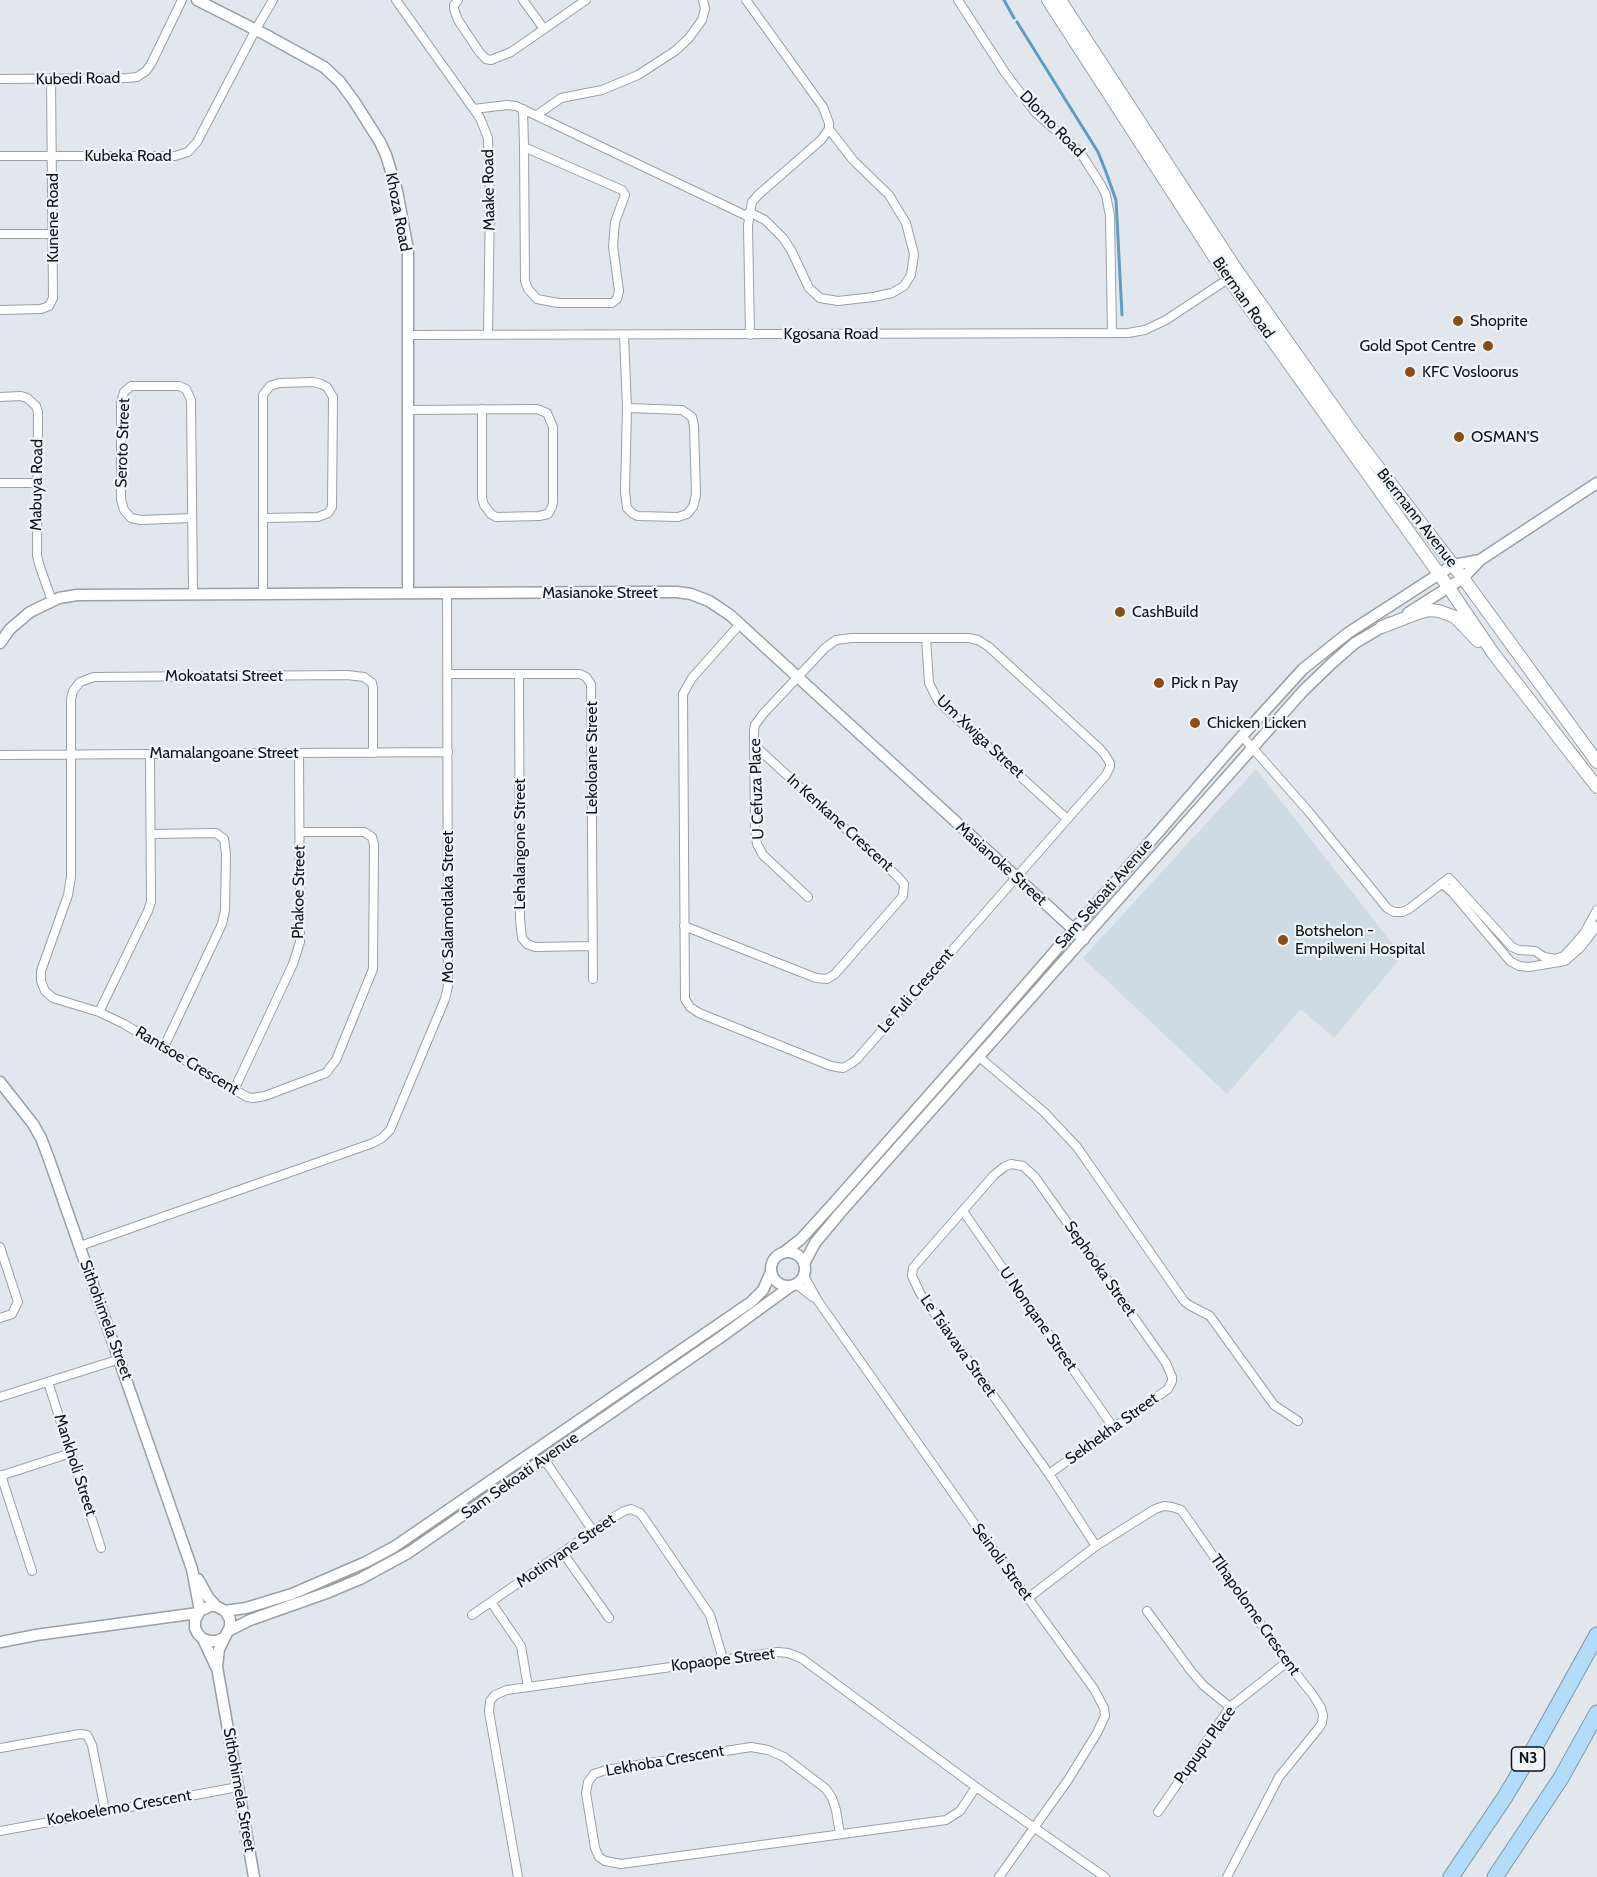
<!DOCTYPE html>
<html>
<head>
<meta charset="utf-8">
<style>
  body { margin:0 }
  canvas { display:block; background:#e1e7ec }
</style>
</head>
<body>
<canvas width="1597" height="1877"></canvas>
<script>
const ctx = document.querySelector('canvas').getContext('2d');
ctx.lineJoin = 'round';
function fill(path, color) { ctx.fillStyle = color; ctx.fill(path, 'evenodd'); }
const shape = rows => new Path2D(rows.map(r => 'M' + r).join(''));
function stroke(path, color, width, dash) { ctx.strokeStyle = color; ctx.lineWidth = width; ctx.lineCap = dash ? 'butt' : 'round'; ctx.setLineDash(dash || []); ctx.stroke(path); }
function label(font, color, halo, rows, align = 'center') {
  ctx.font = font + ' Cabin,sans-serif'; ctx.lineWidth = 4.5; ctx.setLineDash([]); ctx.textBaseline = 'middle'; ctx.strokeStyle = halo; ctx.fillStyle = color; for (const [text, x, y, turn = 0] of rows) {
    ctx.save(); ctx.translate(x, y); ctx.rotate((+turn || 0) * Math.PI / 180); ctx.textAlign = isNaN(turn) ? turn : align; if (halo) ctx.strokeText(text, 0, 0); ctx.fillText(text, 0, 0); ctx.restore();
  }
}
fill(shape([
  [1256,769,1402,956,1334,1038,1301,1009,1227,1094,1083,958]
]), '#cedbe4');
stroke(shape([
  [1004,0,1014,18],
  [1017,22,1098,152,1106,172,1116,200,1122,315]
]), '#5f9cc3', 3);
const minor = shape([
  [396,0,480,118,488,138,490,198,488,335],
  [458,0,454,5,454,9,458,20,480,53,486,59,491,60,511,52,586,0],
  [523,0,544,29],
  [746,0,823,107,829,123,829,129,821,140,758,195,752,202,748,225,750,335],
  [958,0,1006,74,1035,112,1080,152,1101,185,1106,195,1110,216,1112,333],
  [0,79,127,78,137,77,146,71,151,64,182,0],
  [474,109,507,105,516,106,749,217],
  [523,109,524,147,525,281,528,289,537,299,558,303,612,303,617,299,619,291,613,246,615,222,625,195,622,190,524,147],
  [537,115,561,98,602,90,638,75,675,51,689,38,702,20,705,9,703,0],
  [0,156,175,156,188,152,197,142,256,29,273,0],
  [749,212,765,220,783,238,791,250,809,288,820,298,838,301,873,297,892,293,904,286,911,275,914,254,906,223,889,195,853,160,829,129],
  [0,234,53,234],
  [0,310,41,309,49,306,53,298,51,79],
  [407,335,1128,333,1145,330,1166,320,1231,277],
  [624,335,627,408,625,492,627,508,633,514,638,516,678,517,687,514,693,507,696,495,694,426,692,417,682,410,627,408],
  [0,397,21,396,27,398,36,406,38,412,37,556,40,567,52,601],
  [407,410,537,409,547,413,553,427,553,502,552,507,548,514,539,516,496,517,491,514,484,505,482,498,482,409],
  [0,483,38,483],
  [192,518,141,520,131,518,124,510,121,499,121,403,124,392,131,386,179,386,186,389,191,400,193,594],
  [263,518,318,517,328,513,332,507,333,397,327,387,321,384,313,382,279,383,270,386,263,395,263,594],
  [740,624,692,678,683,694,685,999,690,1007,699,1013,831,1066,843,1068,852,1063,857,1059,1106,775,1110,767,1110,763,1105,755,1100,749,989,647,978,640,969,638,851,638,836,640,825,648,763,714,755,725,754,730,755,830,757,844,763,855,808,897],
  [926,638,929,683,938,701,1067,819],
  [448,674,580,674,586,677,591,684,593,979],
  [519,675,520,919,522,938,527,944,535,947,593,946],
  [1242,736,1309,812,1387,908,1394,912,1402,912,1409,909,1449,878,1512,947,1519,950,1535,951,1544,957,1555,959,1564,956,1575,944,1585,932,1597,910],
  [0,755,448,752],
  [300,832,364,832,372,837,374,845,373,969,336,1060,326,1073,265,1096,253,1098,247,1097,124,1024,99,1012,53,998,45,991,41,981,41,971,68,895,71,877,71,699,73,691,80,682,94,677,347,675,364,677,372,683,373,688,373,753],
  [151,834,216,833,224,839,226,854,225,910,222,924,164,1047],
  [1442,884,1452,892,1510,961,1519,966,1529,967,1565,961,1580,948,1597,926],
  [684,926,816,978,827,979,835,974,903,896,904,884,897,876,754,745],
  [99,1012,148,911,151,902,150,754],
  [978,1056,1044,1112,1077,1147,1184,1301,1189,1305,1210,1316,1274,1405,1298,1421],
  [234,1090,293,964,300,942,299,753],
  [963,1211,1113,1427],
  [80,1246,373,1143,382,1138,390,1130,445,999,448,986,447,593],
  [0,1247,18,1302,12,1314,0,1318],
  [804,1276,818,1301,981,1533,1094,1689,1104,1708,1105,1716,1097,1733,1068,1780,999,1877],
  [796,1284,813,1297],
  [48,1382,101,1548],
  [0,1397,120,1359],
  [544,1459,593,1531],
  [1049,1474,1168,1389,1172,1381,1172,1377,1166,1363,1035,1177,1023,1166,1011,1164,1004,1167,994,1175,917,1263,913,1268,912,1276,920,1293,1049,1474,1096,1546],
  [1,1475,32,1571],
  [0,1476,71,1453],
  [563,1553,609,1618],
  [1028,1598,1096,1546,1155,1509,1164,1506,1172,1507,1181,1510,1187,1518,1287,1662,1313,1695,1321,1708,1323,1715,1322,1723,1318,1729,1279,1777,1227,1877],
  [491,1602,521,1646,528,1687],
  [1147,1611,1191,1671,1204,1686,1230,1707],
  [472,1615,609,1520,624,1511,631,1509,640,1513,644,1518,710,1615,723,1659],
  [0,1748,80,1734,87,1735,92,1745,105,1810],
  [1158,1812,1230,1707,1287,1662],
  [0,1831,238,1787],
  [840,1834,836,1810,832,1798,826,1789,784,1757,768,1750,751,1747,606,1770,594,1774,588,1782,586,1793,595,1848,599,1857,605,1861,621,1864,946,1820,960,1811,976,1787],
  [518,1877,489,1712,490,1701,495,1695,507,1690,778,1652,788,1653,801,1658,976,1787,1105,1877]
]);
const tertiary = shape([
  [197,0,266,35,324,67,340,82,354,101,380,142,386,155,397,191,408,250,408,593],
  [1408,613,1463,578,1480,560,1597,483],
  [0,643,10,629,30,612,59,598,77,595,636,592,677,592,691,594,709,601,730,615,1084,939],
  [0,1082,33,1124,41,1138,49,1159,192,1569,200,1611],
  '771 1269a17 17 0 1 1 34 0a17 17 0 1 1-34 0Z',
  [783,1253,801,1239,831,1206,989,1027,1242,736,1303,669,1348,633,1453,565,1480,560],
  [804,1264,815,1243,840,1213,1303,691,1332,663,1355,643,1389,623],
  [198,1579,208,1597,216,1606],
  [225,1611,246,1608,292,1594,366,1562,394,1547,751,1302,763,1290,771,1272],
  [228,1631,250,1620,329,1592,360,1579,408,1553,721,1337,791,1286],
  [223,1638,217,1641,210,1641,203,1639,198,1634,195,1628,195,1620,200,1611,210,1606,216,1606,225,1611,230,1619,230,1627,219,1649,217,1667,254,1877],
  [203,1639,216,1667],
  [0,1642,36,1635,198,1613]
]);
const secondary = shape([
  [1048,0,1228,278,1449,588,1493,653,1597,787],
  [1060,0,1238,272,1355,437,1463,578,1597,762],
  [1382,627,1418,613,1429,610,1439,611,1455,617,1478,641]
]);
const motorway = shape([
  [1451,1877,1505,1797,1537,1743,1597,1635],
  [1495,1877,1561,1778,1597,1713]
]);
stroke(minor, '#9aa0a4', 10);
stroke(tertiary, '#9aa0a4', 13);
stroke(secondary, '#9aa0a4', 14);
stroke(motorway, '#7a96a9', 17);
stroke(minor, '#fff', 8);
stroke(tertiary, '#fff', 10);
stroke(secondary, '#fff', 12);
stroke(motorway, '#b2dcf8', 15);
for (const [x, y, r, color] of [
  [1458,321,6,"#8b4d12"],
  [1488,346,6,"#8b4d12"],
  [1410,372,6,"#8b4d12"],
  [1459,437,6,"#8b4d12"],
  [1120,612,6,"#8b4d12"],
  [1159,683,6,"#8b4d12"],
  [1195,723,6,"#8b4d12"],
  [1283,940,6,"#8b4d12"]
]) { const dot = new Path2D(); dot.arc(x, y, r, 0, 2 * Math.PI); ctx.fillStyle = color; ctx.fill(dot); stroke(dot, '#eef5f9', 2); }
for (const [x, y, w] of [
  [1528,1759,33]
]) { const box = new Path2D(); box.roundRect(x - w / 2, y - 12, w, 24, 4.5); ctx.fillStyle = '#eef5f9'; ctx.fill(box); stroke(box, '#111315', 1.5); }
label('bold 15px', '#111315', null, [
  ["N3",1528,1759]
]);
label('16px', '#111315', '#eef5f9', [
  ["Kubedi Road",78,79,-1],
  ["Dlomo Road",1052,124,46],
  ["Kubeka Road",128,156],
  ["Maake Road",489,190,-91],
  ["Khoza Road",398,212,79],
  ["Kunene Road",53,218,-90],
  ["Bierman Road",1243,298,55],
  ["Kgosana Road",831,334],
  ["Seroto Street",123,443,-88],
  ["Mabuya Road",37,485,-89],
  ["Biermann Avenue",1417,518,52],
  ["Masianoke Street",600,593],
  ["Mokoatatsi Street",224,676],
  ["Um Xwiga Street",980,737,43],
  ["Mamalangoane Street",224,753],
  ["Lekoloane Street",592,758,-90],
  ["U Cefuza Place",757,789,-92],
  ["In Kenkane Crescent",840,823,42],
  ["Lehalangone Street",520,844,-90],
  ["Masianoke Street",1001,864,42],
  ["Phakoe Street",299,892,-89],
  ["Sam Sekoati Avenue",1104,894,-49],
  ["Mo Salamotlaka Street",448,907,-90],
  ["Le Fuli Crescent",916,991,-49],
  ["Rantsoe Crescent",187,1061,31],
  ["Sephooka Street",1100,1269,55],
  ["U Nonqane Street",1038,1319,55],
  ["Sithohimela Street",106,1320,70],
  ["Le Tsiavava Street",958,1346,55],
  ["Sekhekha Street",1112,1429,-36],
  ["Mankholi Street",75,1465,72],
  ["Sam Sekoati Avenue",520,1476,-35],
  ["Motinyane Street",566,1551,-35],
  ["Seinoli Street",1002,1562,54],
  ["Tlhapolome Crescent",1255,1615,55],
  ["Kopaope Street",723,1660,-7],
  ["Pupupu Place",1205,1745,-54],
  ["Lekhoba Crescent",665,1761,-10],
  ["Sithohimela Street",239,1790,80],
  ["Koekoelemo Crescent",119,1808,-10]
]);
label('16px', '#111315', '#eef5f9', [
  ["Shoprite",1470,321],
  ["Gold Spot Centre",1476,346,"right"],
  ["KFC Vosloorus",1422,372],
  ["OSMAN'S",1471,437],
  ["CashBuild",1132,612],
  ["Pick n Pay",1171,683],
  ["Chicken Licken",1207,723],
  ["Botshelon -",1295,931],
  ["Empilweni Hospital",1295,949]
], 'left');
</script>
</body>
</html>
